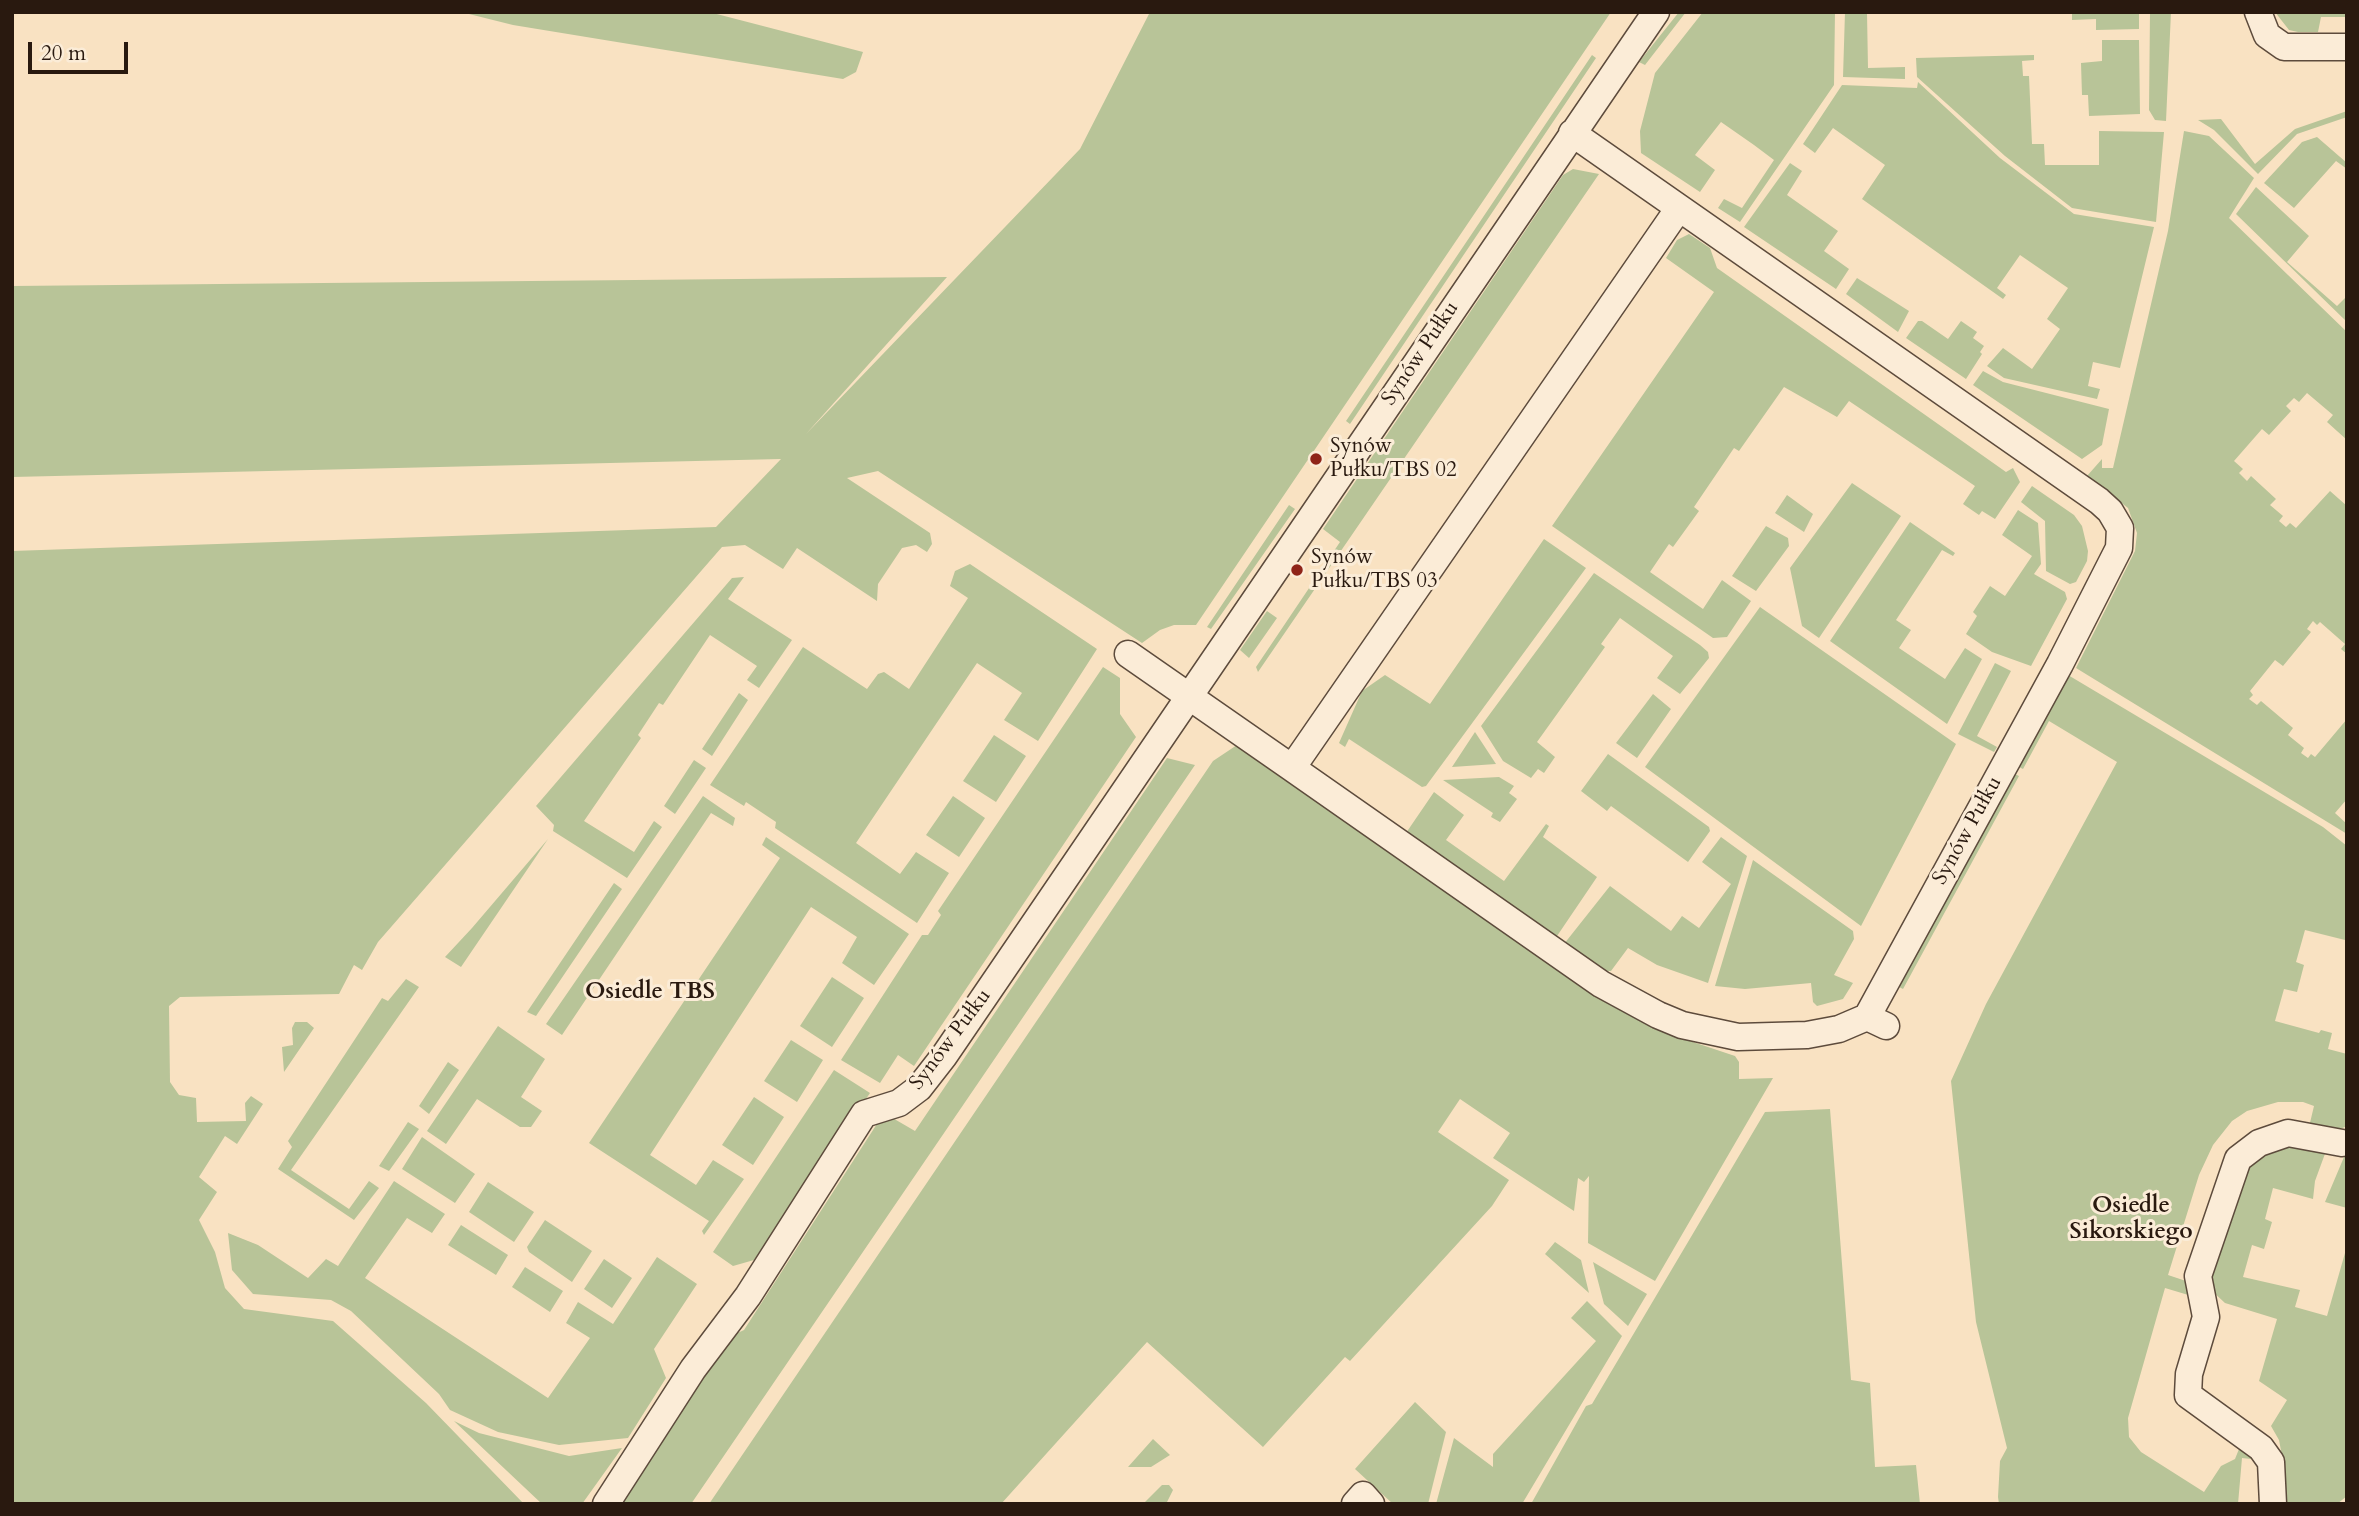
<!DOCTYPE html>
<html>
<head>
<meta charset="utf-8">
<style>
  body { margin:0 }
  #map { position:relative; width:2359px; height:1516px; overflow:hidden; background:#f9e2c2; font-family:Cardo,serif }
  canvas { display:block }
  .frame { position:absolute; inset:0; border:14px solid #29190f; pointer-events:none }
  .scale { position:absolute; left:28px; top:42px; width:100px; height:32px; box-sizing:border-box; border:4px solid #29190f; border-top:0; padding-left:9px; font-size:21px; line-height:24px; white-space:nowrap; color:#29190f; -webkit-text-stroke:5px #fbecd7; paint-order:stroke }
</style>
</head>
<body>
<div id="map">
<canvas width="2359" height="1516"></canvas>
<div class="frame"></div>
<div class="scale">20 m</div>
</div>
<script>
const ctx = document.querySelector('canvas').getContext('2d');
ctx.lineJoin = 'round';
function fill(path, color) { ctx.fillStyle = color; ctx.fill(path, 'evenodd'); }
const shape = rows => new Path2D(rows.map(r => 'M' + r).join(''));
function stroke(path, color, width, dash) { ctx.strokeStyle = color; ctx.lineWidth = width; ctx.lineCap = dash ? 'butt' : 'round'; ctx.setLineDash(dash || []); ctx.stroke(path); }
function label(font, color, halo, rows, align = 'center') {
  ctx.font = font + ' Cardo,serif'; ctx.lineWidth = 6; ctx.setLineDash([]); ctx.textBaseline = 'middle'; ctx.strokeStyle = halo; ctx.fillStyle = color; for (const [text, x, y, turn = 0] of rows) {
    ctx.save(); ctx.translate(x, y); ctx.rotate((+turn || 0) * Math.PI / 180); ctx.textAlign = isNaN(turn) ? turn : align; if (halo) ctx.strokeText(text, 0, 0); ctx.fillText(text, 0, 0); ctx.restore();
  }
}
fill(shape([
  [461,12,709,12,863,52,856,72,843,79,513,25],
  [1150,12,1611,12,1196,625,1174,625,1160,630,1142,643,878,471,847,478,930,533,932,544,927,552,916,545,902,548,878,584,877,601,797,548,783,569,745,545,722,547,378,942,362,970,354,965,339,994,180,997,169,1006,170,1082,179,1095,196,1098,197,1122,246,1121,245,1103,251,1096,263,1104,237,1144,225,1136,199,1177,217,1192,199,1220,215,1252,225,1288,244,1309,333,1321,426,1403,524,1504,12,1504,12,551,716,527,781,459,12,477,12,286,947,277,806,434,1080,149],
  [1679,12,1686,12,1645,65,1639,62],
  [1703,12,1835,12,1834,85,1740,222,1718,208,1724,199,1742,208,1774,160,1754,145,1721,122,1695,155,1715,170,1700,192,1641,153,1640,131,1655,73],
  [1845,12,1888,12,1867,13,1868,68,1905,67,1905,79,1843,77],
  [2060,12,2139,12,2139,29,2096,30,2096,19,2072,20,2072,13],
  [2150,12,2171,12,2166,121,2155,120,2149,110],
  [2275,12,2347,12,2347,17,2321,17,2318,32,2298,32,2289,30],
  [2102,40,2139,40,2140,114,2089,116,2088,95,2082,95,2081,63,2102,61],
  [1592,55,1596,58,1350,424,1346,421],
  [2034,55,2034,60,2022,61,2023,76,2029,76,2032,144,2044,144,2045,165,2099,165,2099,131,2164,132,2156,222,2072,208,2005,156,1917,77,1916,58],
  [1918,82,2000,158,2074,214,2154,227,2120,368,2093,362,2088,386,2100,389,2097,399,2004,378,1987,366,2003,348,2032,369,2060,329,2047,319,2068,288,2020,255,1997,288,2006,295,2003,299,1862,199,1885,165,1833,128,1815,153,1803,144,1842,85,1917,88],
  [2347,111,2347,117,2297,134,2258,174,2214,130,2198,120,2221,119,2255,164,2295,129],
  [2184,131,2209,136,2254,178,2229,218,2347,332,2347,440,2327,422,2333,415,2307,393,2299,402,2294,398,2286,406,2291,411,2269,435,2262,429,2234,461,2243,469,2239,473,2247,481,2251,476,2276,499,2270,505,2283,516,2279,521,2286,527,2290,523,2296,528,2330,491,2347,506,2347,654,2341,649,2345,644,2320,622,2317,625,2313,621,2307,629,2311,632,2283,666,2275,660,2250,691,2253,695,2249,699,2257,705,2261,701,2293,728,2288,735,2304,748,2301,753,2308,758,2311,754,2315,757,2347,719,2347,799,2335,813,2347,824,2347,834,2076,668,2135,551,2137,533,2128,508,2087,476,2102,459,2102,468,2113,468,2168,231],
  [2317,137,2347,163,2347,169,2336,161,2294,208,2264,183,2302,142],
  [1790,163,1802,171,1787,195,1838,231,1824,251,1849,269,1836,289,1744,227],
  [1573,169,1599,174,1258,672,1256,667,1340,542,1323,529,1563,175],
  [2256,187,2309,236,2287,262,2337,306,2347,296,2347,322,2236,214],
  [1689,234,1710,248,1717,268,2006,472,2013,468,2020,482,1995,519,1982,511,1979,515,1963,504,1975,486,1849,401,1837,417,1784,387,1739,451,1734,448,1694,507,1699,511,1673,547,1669,544,1650,572,1703,609,1722,580,1751,601,1727,637,1713,638,1552,526,1714,292,1666,258,1677,240],
  [1857,278,1909,311,1898,332,1846,294],
  [1918,321,1922,321,1948,339,1961,321,1977,332,1973,338,1984,346,1980,352,1982,354,1966,379,1906,338],
  [1983,371,2003,382,2109,409,2102,445,2082,459,1973,385],
  [1852,483,1901,516,1819,638,1802,626,1790,568],
  [2032,486,2074,515,2082,526,2088,551,2087,561,2076,582,2070,584,2046,571,2045,521,2021,502],
  [1787,495,1813,514,1804,532,1775,513],
  [1289,505,1295,509,1211,629,1207,627],
  [2018,510,2038,523,2041,564,2034,574,2065,592,2067,599,2031,666,1992,652,1966,634,1977,616,1973,612,1990,586,2005,596,2032,556,2002,535],
  [1910,522,1955,553,1953,556,1942,550,1896,620,1911,630,1899,648,1945,679,1965,648,1982,659,1947,724,1830,641],
  [1766,526,1788,538,1789,546,1756,591,1732,576],
  [1544,539,1586,568,1426,786,1422,787,1349,739,1345,747,1339,743,1362,691,1385,675,1430,704],
  [970,564,1097,649,1038,741,1004,720,1022,693,977,663,856,843,900,874,916,852,949,873,917,923,775,828,776,822,746,802,744,806,710,785,803,647,867,689,878,674,884,672,909,689,968,598,950,586,955,571],
  [1594,573,1700,645,1708,652,1709,658,1680,694,1657,678,1673,656,1620,618,1601,644,1605,647,1537,742,1555,757,1544,773,1538,769,1531,778,1503,761,1481,726],
  [744,577,728,599,792,640,759,688,747,680,757,666,710,635,663,705,659,703,638,735,641,738,584,821,634,852,654,821,662,827,627,878,553,831,554,825,536,806,732,578],
  [1760,607,1956,744,1861,926,1645,767],
  [1267,611,1277,618,1249,658,1240,650],
  [1995,663,2011,671,1977,736,1997,747,1994,752,1958,734],
  [1103,667,1120,678,1120,714,1136,737,914,1066,898,1055,880,1083,841,1060,922,935,928,935,941,915,938,911],
  [2068,675,2323,827,2347,846,2345,940,2305,930,2296,962,2304,965,2297,992,2284,989,2275,1021,2319,1033,2321,1030,2332,1033,2328,1049,2347,1054,2347,1126,2331,1133,2309,1127,2314,1106,2303,1102,2278,1102,2247,1111,2232,1121,2213,1145,2199,1175,2168,1275,2189,1282,2195,1297,2165,1288,2128,1418,2129,1437,2141,1452,2204,1492,2221,1466,2235,1459,2239,1449,2259,1457,2260,1460,2242,1458,2238,1504,1999,1504,1998,1497,2000,1461,2007,1448,1976,1322,1951,1081,1986,1004,2117,762,2049,721,2023,769,2017,766],
  [739,693,748,700,712,756,702,749],
  [1653,694,1671,709,1637,758,1616,743],
  [1475,732,1496,764,1452,767],
  [994,735,1026,756,996,802,963,781],
  [1237,745,1678,1037,1735,1056,1739,1062,1739,1079,1773,1078,1655,1281,1588,1243,1589,1176,1584,1182,1578,1178,1574,1211,1493,1158,1510,1133,1460,1099,1438,1132,1509,1180,1492,1206,1350,1361,1345,1357,1263,1447,1147,1342,1001,1504,709,1504,1213,761],
  [1608,754,1709,827,1710,831,1688,862,1611,806,1607,811,1581,791],
  [1167,758,1195,765,691,1504,617,1504,731,1336,744,1330,884,1113,915,1131],
  [694,760,706,768,675,814,664,806],
  [2013,773,2019,776,1903,989,1899,987],
  [1499,777,1514,786,1509,793,1517,799,1500,822,1491,817,1493,813,1443,780],
  [1434,792,1464,815,1446,840,1504,881,1546,824,1549,826,1543,837,1597,877,1555,939,1406,833],
  [703,796,735,818,733,826,711,813,562,1035,546,1024],
  [953,796,985,818,959,857,926,835],
  [766,837,909,934,874,985,842,963,857,937,811,907,650,1155,696,1185,713,1160,744,1179,704,1235,702,1231,709,1221,589,1143,780,858,762,845],
  [1721,837,1747,856,1708,983,1657,965,1628,948,1611,971,1603,971,1564,944,1610,886,1671,931,1682,916,1699,928,1731,884,1702,862],
  [548,839,461,967,445,957,472,928],
  [1753,860,1853,931,1854,939,1834,975,1853,983,1843,999,1817,1006,1813,1002,1811,983,1745,989,1715,986],
  [614,883,622,889,536,1016,527,1012],
  [832,977,864,998,832,1047,800,1026],
  [406,979,419,987,291,1170,349,1209,369,1181,379,1188,354,1220,278,1169,292,1147,288,1141,382,998,388,1001],
  [295,1022,307,1022,314,1028,284,1072,282,1047,293,1045,292,1028],
  [498,1026,545,1059,521,1097,542,1111,531,1127,520,1127,477,1099,446,1144,427,1131],
  [791,1040,823,1060,797,1102,764,1081],
  [448,1062,459,1070,429,1114,419,1106],
  [834,1070,870,1093,764,1251,754,1260,733,1266,713,1252],
  [754,1097,784,1117,753,1165,722,1145],
  [1830,1109,1851,1380,1870,1383,1875,1467,1916,1465,1920,1504,1531,1504,1586,1406,1592,1404,1765,1112],
  [408,1122,419,1129,389,1171,379,1166],
  [422,1137,475,1174,455,1203,402,1169],
  [2291,1140,2326,1151,2315,1181,2313,1199,2273,1188,2265,1219,2272,1222,2264,1249,2252,1245,2243,1277,2300,1290,2295,1307,2327,1316,2347,1246,2347,1496,2337,1504,2287,1504,2283,1461,2279,1440,2271,1426,2287,1400,2259,1381,2277,1319,2225,1303,2210,1289,2207,1265,2241,1167],
  [2347,1150,2347,1208,2325,1202],
  [394,1181,445,1214,432,1233,407,1218,365,1278,548,1398,590,1338,566,1323,578,1302,613,1324,657,1257,697,1284,654,1349,666,1378,628,1438,559,1445,498,1432,450,1410,439,1394,351,1311,331,1300,253,1294,232,1270,228,1233,258,1245,308,1278,326,1259,338,1266],
  [488,1182,534,1212,514,1242,469,1212],
  [545,1220,592,1251,572,1282,529,1252,527,1247],
  [461,1225,508,1255,496,1275,448,1245],
  [1555,1242,1581,1260,1589,1293,1545,1254],
  [604,1259,632,1278,612,1308,584,1289],
  [1593,1262,1647,1294,1628,1326,1604,1304],
  [525,1267,563,1291,550,1312,512,1287],
  [1587,1301,1622,1336,1522,1504,1436,1504,1454,1438,1493,1467,1493,1454,1596,1341,1571,1318],
  [1415,1402,1446,1432,1428,1504,1393,1504,1355,1469],
  [454,1421,479,1433,569,1456,622,1448,582,1504,542,1504],
  [1153,1439,1170,1455,1151,1467,1128,1467],
  [1162,1485,1169,1485,1173,1490,1166,1504,1143,1504]
]), '#b8c498');
const minor = shape([
  [2258,12,2267,35,2284,47,2347,47],
  [1572,133,2099,501,2110,511,2120,528,2119,548,2060,664,1867,1017],
  [1679,208,1292,768,1601,984,1658,1015,1682,1025,1738,1037,1807,1035,1839,1029,1867,1017,1886,1026],
  [1128,654,1292,768],
  [606,1504,693,1369,748,1296,864,1114,899,1103,919,1088,944,1056,1656,12],
  [1355,1504,1363,1495,1371,1504],
  [2273,1504,2271,1462,2261,1448,2188,1395,2189,1374,2206,1317,2198,1276,2238,1159,2259,1143,2288,1133,2342,1143]
]);
stroke(minor, '#5d4b3c', 29);
stroke(minor, '#fbecd7', 26);
for (const [x, y, r, color] of [
  [1316,459,7,"#8f2418"],
  [1297,570,7,"#8f2418"]
]) { const dot = new Path2D(); dot.arc(x, y, r, 0, 2 * Math.PI); ctx.fillStyle = color; ctx.fill(dot); stroke(dot, '#fbecd7', 2.5); }
label('21px', '#29190f', '#fbecd7', [
  ["Synów Pułku",1421,354,-56],
  ["Synów Pułku",1968,831,-61],
  ["Synów Pułku",951,1040,-53]
]);
label('21px', '#29190f', '#fbecd7', [
  ["Synów",1330,447],
  ["Pułku/TBS 02",1330,471],
  ["Synów",1311,558],
  ["Pułku/TBS 03",1311,582]
], 'left');
label('bold 23px', '#29190f', '#fbecd7', [
  ["Osiedle TBS",650,993],
  ["Osiedle",2131,1207],
  ["Sikorskiego",2131,1233]
]);
</script>
</body>
</html>
